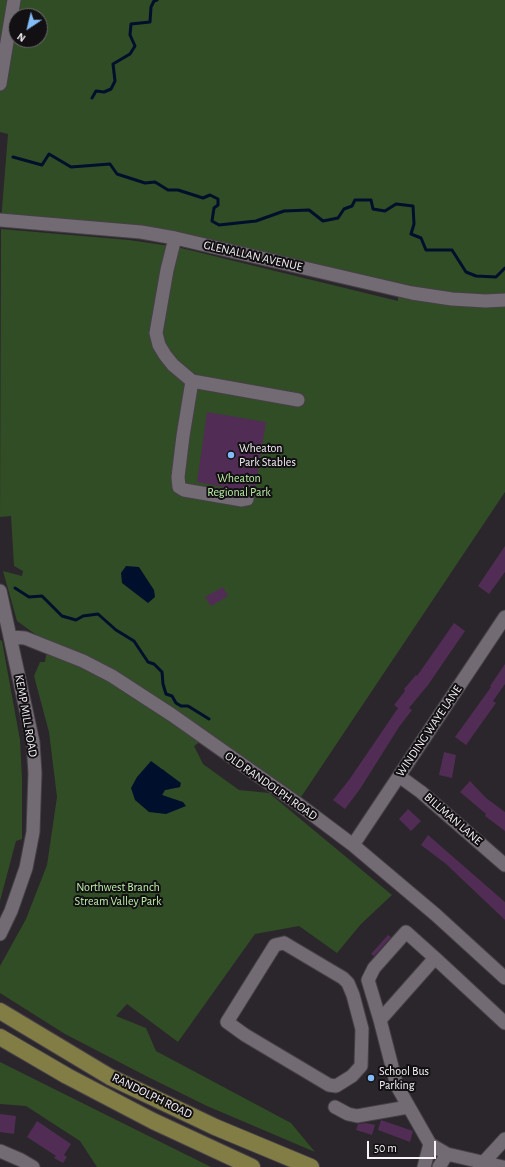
<!DOCTYPE html>
<html>
<head>
<meta charset="utf-8">
<style>
  body { margin:0 }
  #map { position:relative; width:505px; height:1167px; overflow:hidden; background:#2b252c; font-family:"Alegreya Sans",sans-serif }
  canvas { display:block }
  .north { position:absolute; left:8px; top:8px; width:40px; height:40px; box-sizing:border-box; background:#121012; border:1px solid #6e6b6e; border-radius:50%; rotate:215deg; font-size:11px; font-weight:700; line-height:16px; text-align:center; color:#f7f3f7 }
  .north::after { content:''; display:block; margin:auto; width:14px; height:18px; background:#82bcfa; clip-path:polygon(50% 0,100% 100%,50% 72%,0 100%) }
  .scale { position:absolute; left:367px; top:1141px; width:69px; height:18px; box-sizing:border-box; border:2px solid #f7f3f7; border-top:0; padding-left:5px; font-size:12px; line-height:14px; white-space:nowrap; color:#f7f3f7; -webkit-text-stroke:3px #121012; paint-order:stroke }
</style>
</head>
<body>
<div id="map">
<canvas width="505" height="1167"></canvas>
<div class="north">N</div>
<div class="scale">50 m</div>
</div>
<script>
const ctx = document.querySelector('canvas').getContext('2d');
ctx.lineJoin = 'round';
function fill(path, color) { ctx.fillStyle = color; ctx.fill(path, 'evenodd'); }
const shape = rows => new Path2D(rows.map(r => 'M' + r).join(''));
function stroke(path, color, width, dash) { ctx.strokeStyle = color; ctx.lineWidth = width; ctx.lineCap = dash ? 'butt' : 'round'; ctx.setLineDash(dash || []); ctx.stroke(path); }
function label(font, color, halo, rows, align = 'center') {
  ctx.font = font + ' "Alegreya Sans",sans-serif'; ctx.lineWidth = 4; ctx.setLineDash([]); ctx.textBaseline = 'middle'; ctx.strokeStyle = halo; ctx.fillStyle = color; for (const [text, x, y, turn = 0] of rows) {
    ctx.save(); ctx.translate(x, y); ctx.rotate((+turn || 0) * Math.PI / 180); ctx.textAlign = isNaN(turn) ? turn : align; if (halo) ctx.strokeText(text, 0, 0); ctx.fillText(text, 0, 0); ctx.restore();
  }
}
fill(shape([
  [0,0,505,0,505,492,297,803,204,739,194,746,203,764,239,790,269,793,392,895,361,924,337,953,299,926,255,934,178,1042,127,1004,116,1016,146,1028,156,1051,291,1123,315,1152,207,1106,146,1076,65,1034,0,993,0,966,26,919,47,865,57,797,49,732,34,676,40,662,45,662,46,655,57,650,17,621,3,571,22,576,23,571,14,566,11,516,0,517,1,229,129,240,177,247,398,301,398,293,179,239,1,221,8,134,0,132],
  [16,16,40,16,40,40,16,40],
  [163,769,180,787,165,790,162,795,170,798,144,808],
  [0,640,2,641,20,740,22,779,22,839,16,841,0,901],
  [0,1062,22,1073,211,1167,97,1167,80,1141,26,1106,0,1104]
]), '#314d25');
fill(shape([
  [126,566,139,567,154,590,155,597,148,603,122,583,121,573],
  [151,761,181,783,180,787,165,790,162,795,183,802,186,806,166,814,149,812,135,800,131,788,137,777]
]), '#00102c');
stroke(shape([
  [92,98,96,91,104,92,111,89,115,81,113,64,130,54,135,46,130,35,131,24,150,22,151,7,154,1,157,0],
  [13,157,42,165,49,154,71,167,110,164,117,174,145,183,155,182,168,190,178,190,203,198,210,195,218,199,218,205,214,208,212,221,219,225,256,221,284,211,309,210,323,221,338,218,344,209,352,206,355,200,371,200,373,209,385,211,396,204,413,206,414,224,411,234,421,238,426,250,452,250,466,272,476,276,496,277,505,268],
  [15,588,29,597,42,596,62,616,76,620,83,616,98,614,116,630,134,641,148,662,154,664,162,672,163,684,166,694,172,696,176,703,181,706,188,706,209,719]
]), '#00102c', 3);
fill(shape([
  [207,412,266,422,255,489,249,484,245,485,240,490,197,482],
  [505,546,505,572,489,594,478,586],
  [223,587,228,596,211,606,205,597],
  [454,623,465,631,428,685,409,708,412,710,399,727,360,789,345,809,333,800,349,780,398,708,394,705,405,691,404,689,416,675,417,676],
  [505,664,505,684,493,701,496,703,466,745,455,737,491,687,490,686],
  [444,752,456,755,452,778,439,775],
  [470,781,486,798,505,812,505,831,485,816,486,814,460,792],
  [408,809,421,821,411,831,399,819],
  [428,835,505,902,505,920,446,864,421,845],
  [388,935,391,937,374,956,371,954],
  [0,1114,16,1116,14,1134,0,1132],
  [381,1120,413,1131,410,1142,378,1130],
  [37,1121,71,1144,64,1155,67,1157,63,1163,54,1158,56,1156,27,1137],
  [366,1123,375,1125,372,1135,356,1130,358,1124]
]), '#512d55');
const minor = shape([
  [0,84,14,0],
  [0,220,141,232,175,238,412,293,452,299,486,301,505,300],
  [175,238,167,270,156,333,159,345,165,355,173,365,192,381,298,400],
  [192,381,183,436,178,477,179,487,184,490,242,500,247,499,248,492],
  [0,591,33,742,35,773,33,832,26,868,11,911,0,934],
  [11,637,25,638,83,661,112,676,172,715,297,803,353,845,436,915,505,978],
  [399,776,421,792,505,865],
  [353,845,505,617],
  [284,943,343,978,348,983,353,995,362,1029,361,1066,352,1076,336,1086,329,1085,245,1035,227,1022,275,945,284,943],
  [380,1020,368,980,374,968,406,932,435,958],
  [335,1107,348,1114,357,1116,408,1107],
  [0,1151,21,1160,33,1167],
  [483,1163,505,1139],
  [424,1167,430,1144],
  [439,1167,447,1154],
  [503,1167,447,1154,430,1144,397,1086,380,1020,435,958,505,1023]
]);
const major = shape([
  [0,1011,110,1077,215,1127,311,1167],
  [0,1037,67,1076,153,1121,252,1167]
]);
stroke(minor, '#464046', 15);
stroke(major, '#464046', 18);
stroke(minor, '#726b73', 13);
stroke(major, '#827d45', 16);
for (const [x, y, r, color] of [
  [231,455,4,"#82bcfa"],
  [371,1078,4,"#82bcfa"]
]) { const dot = new Path2D(); dot.arc(x, y, r, 0, 2 * Math.PI); ctx.fillStyle = color; ctx.fill(dot); stroke(dot, '#121012', 1.5); }
label('12px', '#f7f3f7', '#121012', [
  ["GLENALLAN AVENUE",253,256,13],
  ["KEMP MILL ROAD",26,716,80],
  ["WINDING WAYE LANE",429,731,-56],
  ["OLD RANDOLPH ROAD",271,786,35],
  ["BILLMAN LANE",453,819,41],
  ["RANDOLPH ROAD",152,1096,26]
]);
label('12px', '#f7f3f7', '#121012', [
  ["Wheaton",239,448],
  ["Park Stables",239,462],
  ["School Bus",379,1071],
  ["Parking",379,1085]
], 'left');
label('12px', '#bcf0a7', '#121012', [
  ["Wheaton",239,478],
  ["Regional Park",239,492],
  ["Northwest Branch",118,887],
  ["Stream Valley Park",118,901]
]);
</script>
</body>
</html>
